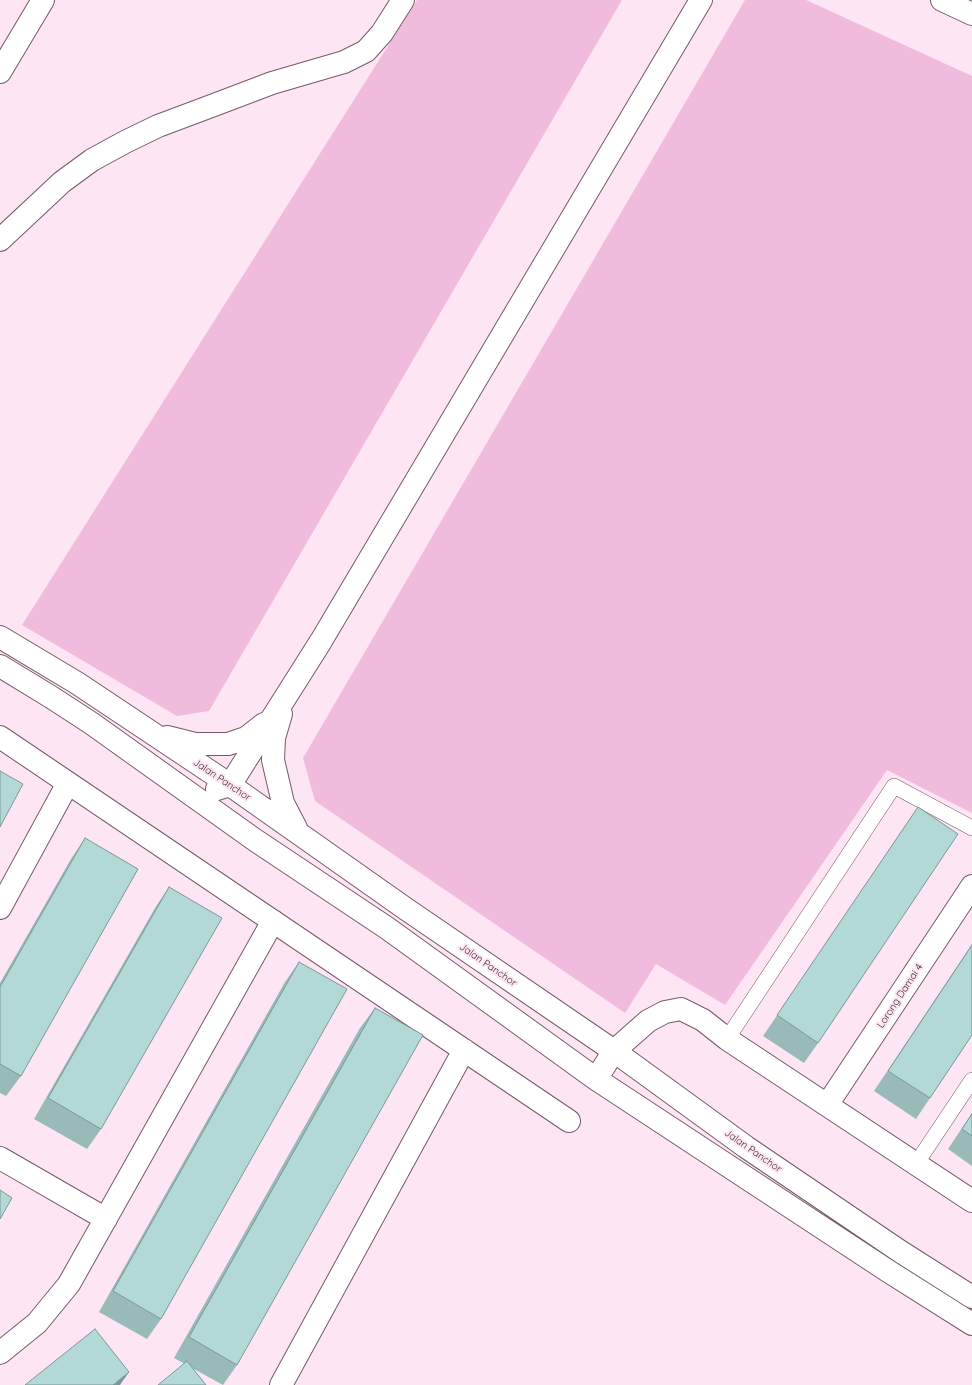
<!DOCTYPE html>
<html>
<head>
<meta charset="utf-8">
<style>
  body { margin:0 }
  canvas { display:block; background:#fde5f4 }
</style>
</head>
<body>
<canvas width="972" height="1385"></canvas>
<script>
const ctx = document.querySelector('canvas').getContext('2d');
ctx.lineJoin = 'round';
function fill(path, color) { ctx.fillStyle = color; ctx.fill(path, 'evenodd'); }
const shape = rows => new Path2D(rows.map(r => 'M' + r).join(''));
function stroke(path, color, width, dash) { ctx.strokeStyle = color; ctx.lineWidth = width; ctx.lineCap = dash ? 'butt' : 'round'; ctx.setLineDash(dash || []); ctx.stroke(path); }
function label(font, color, halo, rows, align = 'center') {
  ctx.font = font + ' Quicksand,sans-serif'; ctx.lineWidth = 4; ctx.setLineDash([]); ctx.textBaseline = 'middle'; ctx.strokeStyle = halo; ctx.fillStyle = color; for (const [text, x, y, turn = 0] of rows) {
    ctx.save(); ctx.translate(x, y); ctx.rotate((+turn || 0) * Math.PI / 180); ctx.textAlign = isNaN(turn) ? turn : align; if (halo) ctx.strokeText(text, 0, 0); ctx.fillText(text, 0, 0); ctx.restore();
  }
}
fill(shape([
  [417,0,622,0,209,711,177,716,22,625],
  [745,0,806,0,972,76,972,813,887,770,725,1005,656,964,625,1013,315,801,303,758]
]), '#f0bbdd');
const lane = shape([
  [727,1039,894,786,972,828],
  [916,1164,972,1080]
]);
const street = shape([
  [942,0,972,14],
  [0,72,43,0],
  [0,240,62,182,92,160,125,142,158,126,214,105,272,83,344,62,366,51,382,33,403,0],
  [0,637,77,683,230,785,406,909,614,1051,746,1147,901,1252,972,1297],
  [0,666,51,697,91,723,255,840,387,928,596,1079,888,1271,972,1324],
  [281,714,274,738,273,760,283,803,296,828],
  [0,737,569,1121],
  [167,737,195,744,228,744,246,738,264,724],
  [217,789,230,785,321,641,701,0],
  [0,908,68,783],
  [596,1079,614,1051,648,1021,665,1012,681,1009,703,1020,727,1039,972,1201],
  [827,1105,972,886],
  [0,1158,106,1219],
  [0,1353,37,1323,69,1284,273,921],
  [281,1385,464,1050]
]);
stroke(lane, '#745a6b', 16);
stroke(street, '#745a6b', 24);
stroke(lane, '#fff', 15);
stroke(street, '#fff', 22);
fill(shape([
  [918,807,818,1043,804,1063,763,1036],
  [85,838,21,1076,6,1096,0,1093,0,983,71,859],
  [169,887,101,1129,87,1149,34,1119,155,908],
  [972,944,972,1035,916,1119,874,1091],
  [299,962,161,1319,147,1339,99,1312,285,982],
  [375,1008,237,1365,223,1385,174,1358,360,1028],
  [972,1113,972,1166,948,1149]
]), '#99bbb8');
fill(shape([
  [129,1372,120,1385,113,1385]
]), '#7d9896');
const building = shape([
  [0,771,23,784,0,827,0,771],
  [918,807,958,834,818,1043,777,1015,918,807],
  [85,838,138,869,21,1076,0,1064,0,987,85,838],
  [169,887,222,918,101,1129,48,1098,169,887],
  [972,945,972,1035,930,1098,888,1071,972,945],
  [299,962,347,989,161,1319,113,1291,299,962],
  [375,1008,423,1035,237,1365,189,1337,375,1008],
  [972,1114,972,1136,962,1129,972,1114],
  [0,1190,12,1198,0,1219,0,1190],
  [95,1329,129,1372,113,1385,25,1385,95,1329],
  [187,1361,206,1385,158,1385,187,1361]
]);
fill(building, '#b2d9d6');
stroke(building, '#7d9896', 1);
label('10px', '#372c33', '#fde5f4', [
  ["Jalan Panchor",222,780,34],
  ["Jalan Panchor",488,965,35],
  ["Lorong Damai 4",900,996,-57],
  ["Jalan Panchor",753,1151,35]
]);
</script>
</body>
</html>
